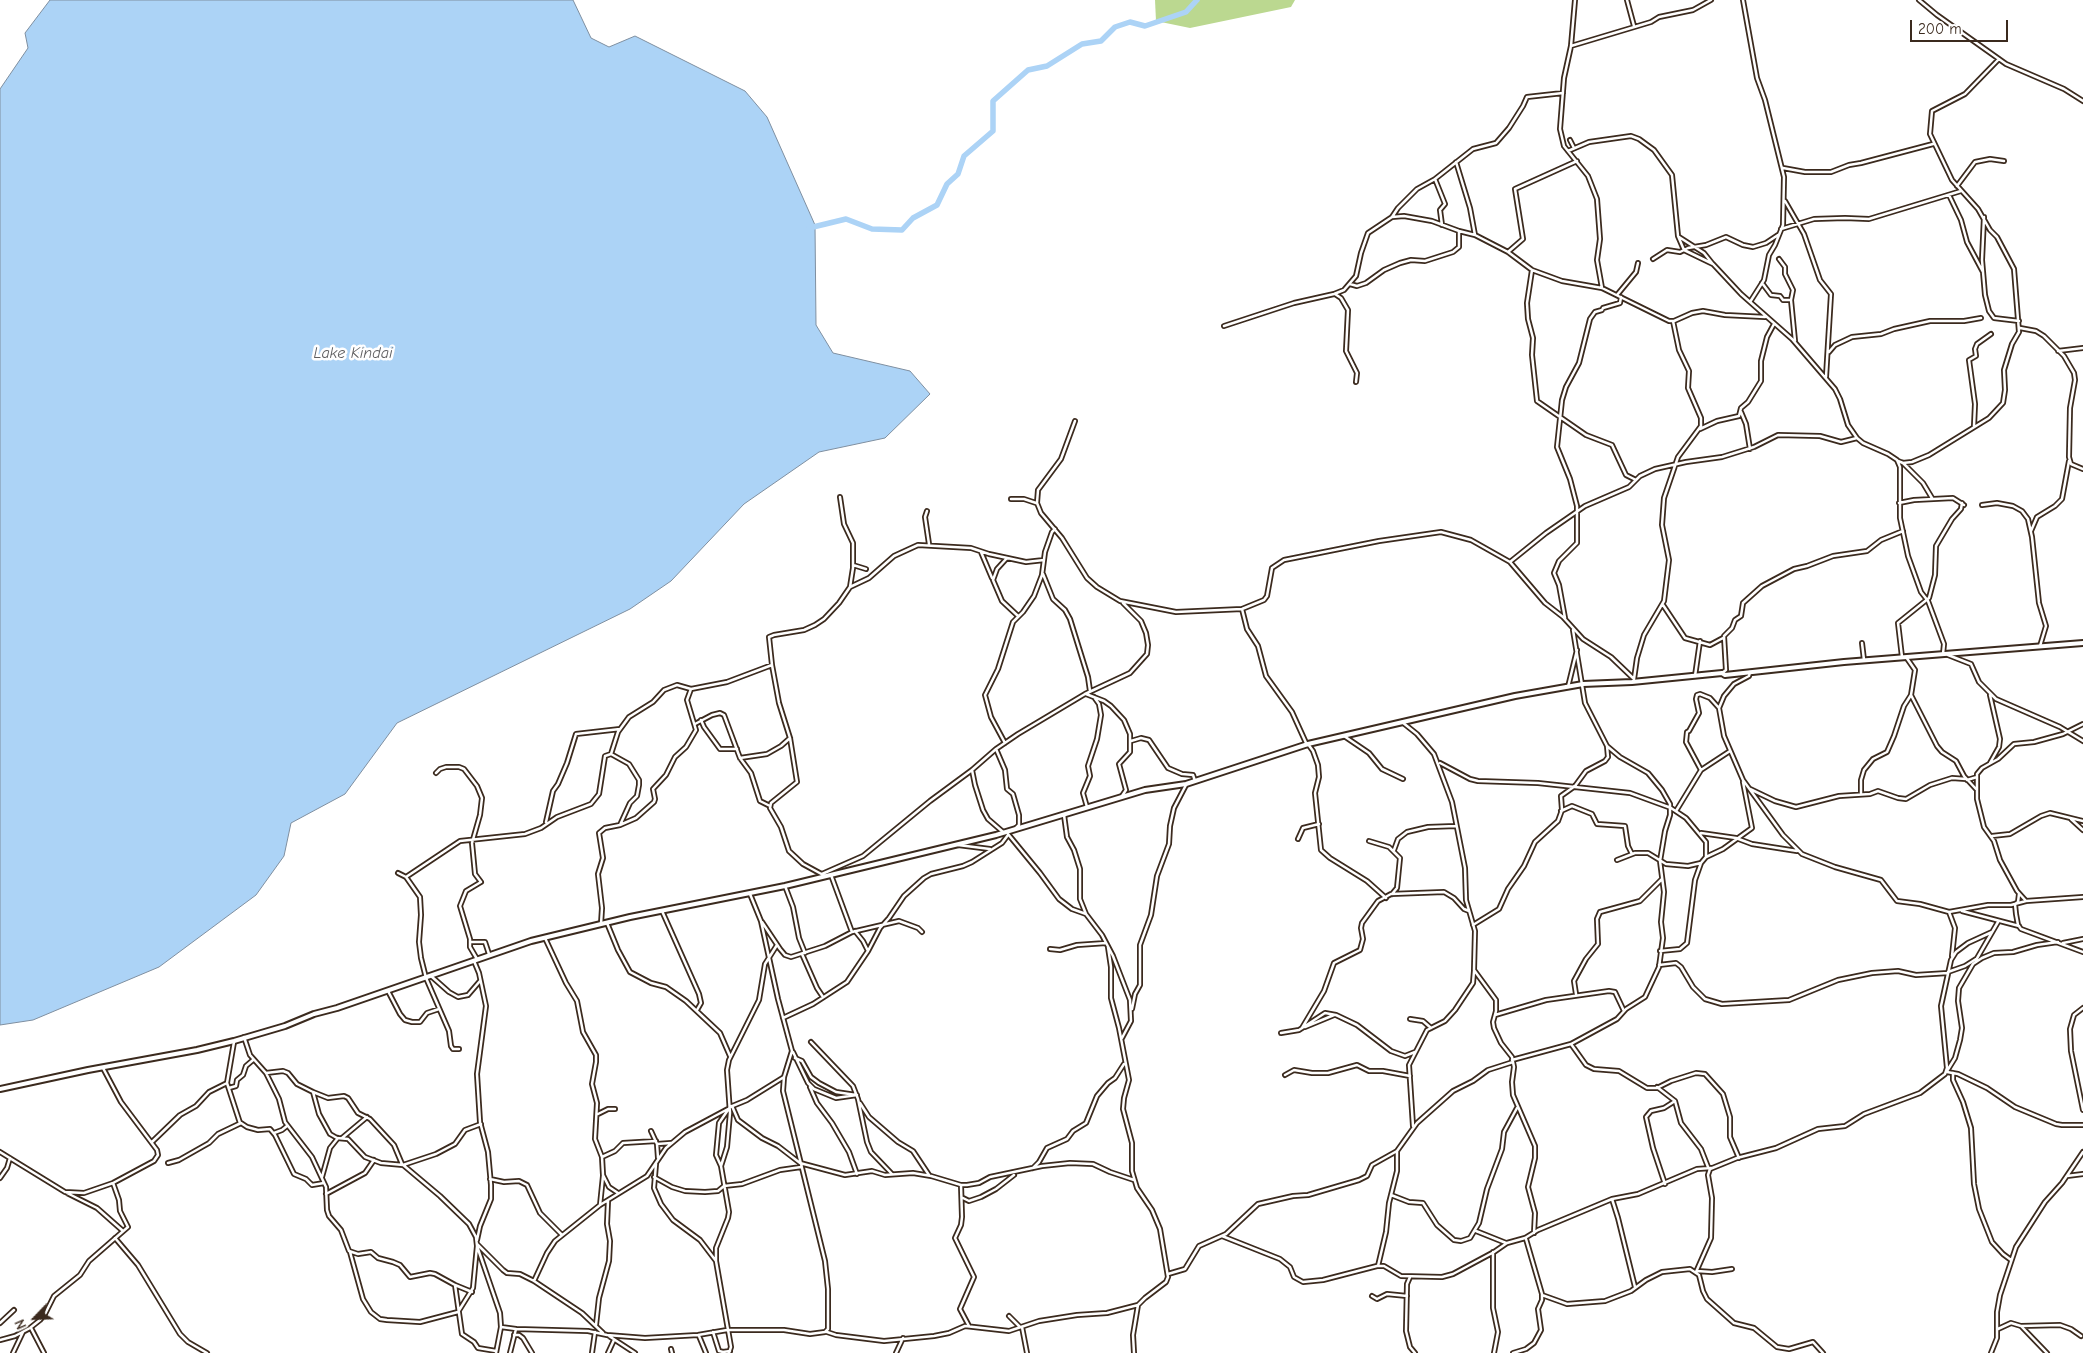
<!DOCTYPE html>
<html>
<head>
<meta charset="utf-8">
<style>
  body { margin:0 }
  #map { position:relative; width:2083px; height:1353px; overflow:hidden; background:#fff; font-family:"Comic Neue",sans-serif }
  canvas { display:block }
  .north { position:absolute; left:10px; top:1293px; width:50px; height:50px; -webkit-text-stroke:4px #fff; paint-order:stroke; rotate:246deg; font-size:14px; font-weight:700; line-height:20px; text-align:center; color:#3b2a1e }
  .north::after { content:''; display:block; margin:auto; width:18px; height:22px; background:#3b2a1e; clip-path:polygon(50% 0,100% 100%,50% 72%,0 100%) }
  .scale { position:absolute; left:1910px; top:20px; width:98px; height:22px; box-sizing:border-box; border:2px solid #3b2a1e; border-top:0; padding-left:6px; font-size:15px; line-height:18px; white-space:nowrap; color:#3b2a1e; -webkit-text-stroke:4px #fff; paint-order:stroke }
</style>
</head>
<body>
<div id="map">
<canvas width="2083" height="1353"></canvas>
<div class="north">N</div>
<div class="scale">200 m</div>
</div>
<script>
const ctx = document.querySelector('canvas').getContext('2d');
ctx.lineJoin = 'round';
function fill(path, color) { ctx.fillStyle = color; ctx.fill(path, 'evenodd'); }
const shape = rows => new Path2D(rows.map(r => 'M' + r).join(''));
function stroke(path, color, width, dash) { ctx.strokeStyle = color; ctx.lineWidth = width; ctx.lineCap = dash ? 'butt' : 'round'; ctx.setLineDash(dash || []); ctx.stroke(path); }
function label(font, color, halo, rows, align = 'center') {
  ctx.font = font + ' "Comic Neue",sans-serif'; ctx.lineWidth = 5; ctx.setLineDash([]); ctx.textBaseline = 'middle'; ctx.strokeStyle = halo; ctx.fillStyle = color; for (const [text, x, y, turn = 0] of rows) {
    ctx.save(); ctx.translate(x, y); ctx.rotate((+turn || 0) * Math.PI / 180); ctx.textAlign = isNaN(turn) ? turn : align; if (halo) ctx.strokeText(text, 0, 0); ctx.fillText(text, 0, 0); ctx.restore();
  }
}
fill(shape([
  [1155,0,1295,0,1291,7,1190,28,1156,21]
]), '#bbd890');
const water = shape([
  [50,0,573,0,591,38,609,47,635,36,745,91,767,117,815,225,816,325,833,353,910,371,930,394,885,438,819,452,744,504,671,581,630,609,397,723,345,794,291,823,284,856,256,895,159,967,33,1020,0,1025,0,89,28,48,25,33,50,0]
]);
fill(water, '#acd3f6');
stroke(water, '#7f8fa0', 1);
stroke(shape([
  [809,228,846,219,872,229,902,230,913,218,937,205,947,184,958,174,964,156,993,131,993,101,1028,70,1047,66,1082,44,1101,41,1115,27,1130,22,1145,26,1186,12,1197,0]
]), '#acd3f6', 5.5);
const minor = shape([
  [1575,0,1571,46,1564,78,1560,129,1564,146,1588,176,1597,199,1600,239,1597,260,1602,288],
  [1627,0,1634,26],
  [1743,0,1757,78,1765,100,1784,177,1783,225,1775,245,1769,255,1764,280,1750,302],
  [1919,0,1937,15,2006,64,2064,89,2083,101],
  [1571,46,1651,22,1659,17,1693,10,1711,0],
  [1570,140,1574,148],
  [1568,151,1589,142,1631,136,1639,139,1654,150,1672,175,1678,236,1684,250,1713,264,1741,294,1792,339,1835,389,1840,399,1848,425,1857,438,1863,443,1888,454,1897,460,1900,467,1900,518,1908,556,1921,592,1928,601,1944,644,1943,654],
  [1456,162,1470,208,1475,235],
  [1783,168,1805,172,1831,172,1849,165,1861,163,1933,144],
  [1435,179,1445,204,1440,210,1442,225],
  [1957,186,1975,162,1990,159,2004,161],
  [1949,195,1961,220,1967,242,1983,272],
  [1785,201,1804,234,1820,280,1831,294,1826,377],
  [1392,217,1404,216,1432,221,1459,231,1475,235,1508,252,1532,270,1562,281,1602,288,1669,321,1674,321,1692,313,1703,311,1725,315,1765,317],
  [1984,217,1982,260,1985,295,1989,311,1994,318,2019,321],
  [1781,229,1814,219,1845,218,1869,219,1961,191],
  [1679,237,1704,253,1712,263],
  [1508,252,1523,239,1515,189,1577,161],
  [1653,259,1667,250,1680,252,1688,248,1706,245,1726,237,1743,245,1753,247,1766,243,1778,235],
  [1779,259,1785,267,1785,274,1793,290,1791,300,1795,341],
  [1532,270,1527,303,1528,319,1533,338,1532,355,1537,401,1586,435,1612,445,1626,475,1636,480],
  [1762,283,1771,295,1780,296,1783,300,1791,300],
  [1350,284,1357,286,1366,283,1384,270,1400,263,1411,260,1425,261,1453,252,1459,247,1459,232],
  [1335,294,1341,298,1348,310,1346,351,1357,373,1356,382],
  [1617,295,1636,272,1638,263],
  [1224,326,1294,303,1334,294,1344,290,1356,276,1361,253,1368,233,1392,217,1398,208,1417,189,1435,179,1473,149,1496,143,1509,128,1523,106,1527,97,1563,93],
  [2020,328,2036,331,2044,336,2064,356,2074,373,2075,380,2070,408,2069,457,2071,464,2083,469],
  [2058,351,2083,348],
  [1829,352,1835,345,1852,337,1881,334,1894,329,1930,321,1964,321,1981,318],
  [1741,412,1746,424,1750,449],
  [1075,421,1061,459,1038,490,1037,503,1041,513,1062,538,1087,578,1097,587,1120,601,1176,612,1242,609,1264,600,1267,596,1272,568,1284,560,1379,541,1441,532,1471,540,1510,562,1545,603,1563,617,1583,639,1611,657,1634,679],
  [1974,426,1975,404,1969,360,1976,356,1975,349,1977,344,1991,334],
  [1700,429,1717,421,1739,416,1741,408,1748,402,1761,381,1761,361,1767,337,1774,324],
  [1898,461,1903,463,1912,462,1929,455,1989,418,2003,403,2005,390,2004,370,2012,344,2019,332,2014,269,1997,237,1990,230,1978,209,1952,180,1930,134,1932,111,1965,94,1999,59],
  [1903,463,1923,483,1932,498],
  [840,497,844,524,853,543,853,568,850,587],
  [1011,499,1024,499,1036,503],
  [1899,503,1914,500,1953,498,1964,505],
  [1982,505,1997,503,2013,506,2022,511,2028,519,2032,537,2039,603,2046,626,2040,646],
  [927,511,925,517,929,544],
  [2031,531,2037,517,2055,506,2062,499,2069,461],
  [981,552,992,578],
  [1007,558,997,569,993,580,1002,601,1018,616],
  [1510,562,1546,533,1585,506,1629,487,1640,476,1655,469,1686,462,1722,457,1754,447,1778,435,1820,436,1841,442,1857,438],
  [853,565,866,569],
  [1043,574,1053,599,1065,610,1070,619,1088,677,1090,691],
  [1663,605,1685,638,1710,645,1723,638],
  [1242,609,1247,629,1258,646,1266,676,1292,712,1307,745],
  [1565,618,1559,585,1554,573,1559,561,1577,543,1577,506,1570,479,1557,447,1562,400,1566,387,1579,363,1590,319,1595,312,1602,310,1603,308,1620,303,1621,297],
  [1862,643,1864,660],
  [1948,655,1971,664,1979,682,1996,699,2060,727,2083,741],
  [1902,657,1898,623,1929,598,1935,575,1936,546,1952,519,1961,509,1962,503],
  [1906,657,1915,670,1911,695,1937,746,1942,752,1956,761,1964,776,1976,789],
  [1722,673,1726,670,1724,636,1732,628,1735,620,1741,616,1743,603,1762,586,1794,569,1807,566,1833,556,1867,551,1881,540,1903,531],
  [1695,676,1700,641],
  [1634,679,1637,658,1644,635,1664,601,1669,560,1662,525,1664,498,1678,457,1701,426,1701,418,1688,388,1689,371,1679,350,1673,321],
  [1568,687,1577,650],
  [1086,694,1104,701,1111,706,1124,720,1130,734,1130,752,1119,764,1126,790,1122,796],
  [1719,708,1724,696,1734,684,1749,676,1750,672],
  [701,720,704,727,720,749,737,749],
  [1402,722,1417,734,1434,754,1452,802,1465,868,1466,900,1475,931,1474,970,1496,1000,1496,1011,1493,1022,1494,1028,1501,1043,1512,1057,1514,1067,1512,1082,1513,1095,1535,1146,1535,1158,1528,1187,1535,1213,1534,1233],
  [695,724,712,715,720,713,724,715,740,758,751,773,760,801,770,806],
  [1344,736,1369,753,1382,769,1403,779],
  [1131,741,1141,738,1149,740,1168,768,1182,774,1193,775,1195,781],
  [1005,743,991,717,985,695,998,669,1013,622,1023,612,1034,596,1042,575,1045,552,1052,532,1055,529],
  [1308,744,1313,751,1318,765,1319,777,1315,793,1321,850,1330,858,1367,881,1386,898],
  [996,749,1005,770,1007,789,1013,794,1019,815,1019,825,1016,828],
  [740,758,767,754,781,746,790,738],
  [1440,763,1470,779,1478,781,1538,783,1630,793,1671,808,1686,818,1706,842,1706,857,1701,863,1695,880,1687,943,1680,949,1660,951],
  [1990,763,1999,747,2000,739,1990,695],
  [972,770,975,785,983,810,988,819,1003,832],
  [1701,770,1686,742,1687,732,1689,731,1699,713,1696,699,1697,695,1700,694,1710,698,1719,708,1724,736,1743,780,1783,835,1802,854,1835,867,1881,880,1897,901,1920,904,1949,912,1988,905,2011,905,2026,901,2083,897],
  [436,773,440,769,446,767,459,767,464,769,477,786,482,798,480,815,472,843,475,874,481,882,466,891,460,906,470,939,470,947,477,959],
  [1967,780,1977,777],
  [1750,789,1775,801,1796,807,1839,796,1870,794,1878,791,1898,798,1906,799,1930,785,1952,778,1966,779],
  [1861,793,1861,780,1864,770,1873,759,1887,752,1894,736,1904,706,1911,695],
  [1087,807,1083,793,1090,776,1088,766,1097,739,1101,715,1099,704,1094,697],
  [1561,811,1572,806,1592,814,1597,824,1625,826,1628,846,1632,854],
  [1676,811,1701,770,1730,751],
  [1064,815,1067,837,1074,850,1080,869,1080,899,1086,914],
  [2071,819,2083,830],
  [546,822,553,791,558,784,567,763,576,734,620,729],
  [620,825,636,818,654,802,655,799,653,789,666,775,675,757,686,747,696,730,687,700,691,689],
  [1701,833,1736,838,1752,844,1797,851],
  [1008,834,1040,873,1059,899,1072,909,1086,914,1102,935,1113,956,1130,1000,1131,1021,1122,1038],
  [1992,836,2010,834,2041,816,2050,813,2083,821],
  [1298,839,1303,828,1319,824],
  [1369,841,1389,847,1400,858,1397,888,1392,894],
  [958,845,990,849],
  [1394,850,1398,839,1407,832,1428,827,1456,826],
  [1706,857,1723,849,1752,828,1743,782],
  [1617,860,1635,853,1648,853,1666,864,1688,866,1701,863],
  [398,873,406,877,420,897,421,915,419,942,421,958,426,978,449,1031,451,1046,453,1049,459,1049],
  [822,874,863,856,930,801,972,770,996,749,1018,734,1085,694,1130,673,1147,654,1148,645,1146,633,1141,621,1123,603],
  [831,875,852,932],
  [825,876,803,864,789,851,781,827,770,808,771,803,797,782,790,738,779,703,772,665,769,637,774,635,804,630,815,625,824,619,839,603,850,587,869,578,894,556,918,545,971,548,989,554,1026,562,1044,560],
  [406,877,460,841,525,834,541,828,557,817,591,804,599,794,605,756,611,754],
  [785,886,793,907,799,938,805,953],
  [2019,894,2018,902,2015,904,2016,914,2018,925,2021,929,2083,952],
  [2026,901,2017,891,2000,860,1994,841,1984,827,1977,799,1977,774,1982,768,1998,759,2014,744,2034,742,2063,734,2083,724],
  [662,911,699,994,701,1003,697,1010],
  [1962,911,2019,926],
  [1949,912,1955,928,1952,956],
  [762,922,780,949,785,955,791,957,825,946,852,932,899,921,918,928,922,932],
  [607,923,618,950,630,972,651,983,666,987,686,1001,720,1033,730,1056],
  [601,924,602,908,598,874,603,858,599,833,605,828,620,825,630,803,637,796,639,785,639,780,629,764,611,754,618,732,629,717,653,702,664,690,677,685,691,689,727,682,772,665],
  [1473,925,1499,909,1508,889,1524,866,1535,842,1558,821,1562,810,1561,796,1575,786,1586,771,1605,761,1608,757,1607,746,1585,703,1573,630],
  [855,931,863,941,868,951],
  [545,938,566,983,577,1001,583,1032,596,1055,596,1062,592,1084,597,1103,595,1139,602,1157,603,1175,609,1187,618,1193],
  [470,942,485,942,489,954],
  [2063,943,2083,939],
  [1108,947,1111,967,1111,998,1119,1028,1129,1080,1124,1098,1123,1109,1132,1143,1132,1171,1137,1188,1152,1210,1160,1229,1168,1277,1166,1282,1145,1298,1138,1305,1133,1335,1134,1353],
  [1050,949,1060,950,1077,945,1106,943],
  [802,954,817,988,823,997],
  [1976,960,1998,922],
  [474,961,479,973,486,1006,477,1074,480,1122,488,1152,491,1185,491,1199,480,1226,477,1240],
  [1659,965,1676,963,1681,967,1693,987,1705,999,1722,1004,1789,1000,1838,980,1872,973,1898,971,1916,975,1948,973],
  [1948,972,1965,966,1976,959],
  [431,976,449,992,458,997,468,995,480,981],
  [388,991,400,1014,405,1020,412,1022,420,1022,427,1013,439,1009],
  [1576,994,1574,981,1586,959,1598,944,1597,919,1600,912,1640,901,1662,879],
  [2083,1008,2074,1015,2070,1029,2071,1051,2083,1110],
  [1132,1009,1135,994,1140,985,1140,945,1151,915,1157,876,1169,844,1170,826,1174,808,1186,785],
  [1495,1015,1546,1000,1609,991,1615,992,1624,1011],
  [783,1018,813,1004,847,982,868,951,880,928,889,918,904,896,924,878,931,874,963,866,972,862,1002,843,1008,835],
  [1410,1019,1423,1021,1431,1028],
  [1305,1027,1334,1015],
  [1302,1028,1324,991,1334,963,1360,950,1363,939,1361,928,1362,923,1378,901,1391,894,1444,892,1454,898,1464,909,1469,911],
  [1281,1033,1299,1030,1325,1013,1336,1015,1357,1025,1391,1051,1405,1056,1415,1052],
  [244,1037,250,1055,266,1073,279,1099,285,1122,312,1157,326,1187,327,1210,329,1216,341,1230,349,1251,358,1254,371,1252,378,1258,393,1262,400,1265,410,1277,430,1273,435,1274,455,1285,472,1292],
  [811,1042,853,1086,858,1099,867,1142,871,1152,892,1174],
  [1571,1044,1586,1065,1594,1069,1619,1071,1647,1088,1657,1088,1671,1081,1696,1073,1705,1074,1723,1094,1730,1117,1730,1137,1739,1158],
  [793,1052,808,1083,814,1089,836,1098,857,1095],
  [795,1058,802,1061,811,1077,819,1083,836,1092,856,1095],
  [1512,1060,1571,1044,1617,1019,1626,1009,1645,997,1659,967,1663,938,1661,922,1664,892,1660,861,1665,831,1670,815,1670,804,1662,790,1648,773,1620,757,1607,746],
  [1947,1071,1955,1058,1960,1040,1962,1028,1958,1001,1959,988,1973,964,1982,958,1994,953,2013,952,2037,945,2058,942],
  [1947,1072,1958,1074,1987,1088,2015,1107,2056,1124,2062,1125,2083,1125],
  [266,1073,283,1071,288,1073,297,1084,313,1092,319,1114,330,1134,337,1138,348,1139,365,1157,381,1163,403,1165,436,1154,455,1144,465,1130,481,1124],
  [1953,1073,1953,1080,1963,1102,1971,1128,1974,1184,1979,1209,1992,1242,2003,1254,2011,1260],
  [1285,1075,1294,1070,1312,1073,1328,1073,1357,1065,1369,1071,1383,1071,1410,1076],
  [227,1083,240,1123],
  [810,1087,817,1103,832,1123,849,1152,857,1174],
  [1657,1087,1675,1101,1681,1123,1701,1149,1708,1167],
  [229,1088,236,1086,237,1080,243,1075,246,1066,253,1060],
  [313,1092,328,1098,344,1096,348,1098,358,1113,370,1119,394,1145,402,1164,440,1196,469,1224,476,1237,477,1246,500,1313,501,1327,496,1353],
  [860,1103,869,1117,898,1142,913,1151,929,1175],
  [732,1106,738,1120,762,1138,778,1146,800,1163,845,1175,872,1171,885,1175,913,1173,931,1176,961,1185,967,1185,979,1183,990,1177,1042,1166,1070,1163,1093,1164,1110,1172,1134,1180],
  [598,1114,608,1109,615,1109],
  [1413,1126,1409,1065,1427,1030,1445,1021,1455,1010,1473,983,1474,971],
  [651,1131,657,1144,658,1158],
  [274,1133,282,1130,287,1126],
  [342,1138,367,1117],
  [152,1142,180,1115,196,1106,209,1092,227,1083,234,1042],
  [657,1144,671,1143],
  [0,1152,65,1192,84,1193,113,1183,154,1161,158,1155,157,1150,121,1102,103,1068],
  [602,1157,615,1151,623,1143,656,1141],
  [168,1163,179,1160,209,1143,218,1134,241,1123,247,1127,258,1130,270,1129,275,1135,294,1174,306,1179,312,1185,324,1183],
  [656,1164,654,1188,661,1204,673,1220,700,1240,716,1261,731,1347,729,1353],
  [721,1166,727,1147,730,1113,727,1070,729,1060,759,1000,765,964,777,945],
  [1033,1168,1039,1162,1047,1148,1067,1139,1073,1131,1086,1123,1097,1096,1108,1083,1115,1078,1124,1064],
  [2067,1176,2083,1174],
  [322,1177,330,1148,338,1138],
  [654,1177,672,1187,685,1191,705,1192,718,1191,724,1186,742,1184,780,1170,801,1167],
  [0,1178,7,1168,10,1158],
  [490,1179,504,1182,519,1181,527,1185,540,1213,562,1235],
  [1665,1184,1653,1148,1646,1117,1651,1111,1664,1108,1675,1101],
  [961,1185,962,1217,961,1225,955,1238,974,1277,960,1309,969,1326],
  [67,1193,97,1208,123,1231],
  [326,1194,365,1173,374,1160],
  [1391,1195,1409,1202,1423,1203,1437,1225,1454,1240,1461,1241,1470,1238,1479,1223,1487,1189,1502,1149,1504,1132,1517,1108],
  [963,1198,969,1201,981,1197,996,1189,1014,1175],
  [1612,1199,1618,1218,1635,1287],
  [600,1205,603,1176],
  [1476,1231,1506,1243],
  [1222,1236,1280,1259,1290,1267,1294,1277,1303,1282,1323,1280,1377,1266,1384,1266,1401,1276,1442,1277,1453,1274,1494,1252,1507,1243,1525,1238,1538,1230,1612,1199,1638,1194,1697,1169,1711,1168],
  [115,1238,138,1265,180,1334,188,1342,207,1353],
  [477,1244,503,1270,507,1273,520,1274,534,1281,582,1313,603,1333],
  [350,1252,363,1299,371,1312,380,1319,387,1320,420,1322,458,1312,473,1288,477,1246],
  [1493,1252,1493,1308,1498,1332,1494,1353],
  [716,1261,716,1248,728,1218,729,1212,721,1166,716,1155,719,1123,730,1107,747,1100,784,1077],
  [1378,1266,1386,1232,1389,1203,1397,1171,1397,1151,1417,1123,1453,1091,1473,1081,1488,1070,1513,1062],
  [1697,1271,1712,1272,1732,1269],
  [1696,1272,1711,1238,1712,1198,1708,1175,1710,1169,1737,1158,1776,1148,1818,1129,1845,1126,1864,1114,1920,1093,1945,1074,1947,1068,1941,1006,1951,960,1956,952,1968,943,1992,932],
  [1168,1274,1185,1269,1199,1246,1226,1234,1258,1204,1293,1196,1308,1195,1359,1180,1367,1176,1372,1165,1397,1151],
  [1410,1277,1407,1284,1406,1331,1410,1347,1415,1353],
  [534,1281,547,1253,555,1241,600,1205,647,1176,666,1148,685,1132,728,1109],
  [455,1285,462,1334,474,1342,478,1348,496,1351],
  [1542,1295,1567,1304,1605,1301,1631,1291,1646,1280,1662,1272,1690,1269,1699,1275,1703,1291,1707,1299,1734,1323,1754,1328,1777,1347,1789,1349,1813,1342,1823,1353],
  [1372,1296,1377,1299,1387,1294,1407,1296],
  [1009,1316,1020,1327],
  [0,1323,14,1310],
  [596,1325,599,1298,609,1261,610,1241,607,1224,608,1201],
  [2021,1326,2060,1325,2071,1329,2081,1336],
  [501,1327,516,1329,588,1331,607,1335,645,1338,698,1335,727,1330,784,1330,810,1334,825,1332,828,1329,828,1289,825,1261,783,1091,784,1077,792,1051,778,999,761,921,750,894],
  [1022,1327,1027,1353],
  [31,1328,44,1353],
  [1998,1329,2011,1323,2021,1326,2047,1353],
  [713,1332,719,1351,723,1352,730,1351],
  [827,1332,836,1335,884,1341,934,1336,949,1333,965,1326,1009,1331,1039,1321,1077,1315,1107,1313,1138,1305],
  [514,1335,519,1335,523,1338,532,1353],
  [609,1336,635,1353],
  [699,1336,706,1353],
  [0,1340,15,1336,30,1328,40,1320,45,1314,54,1296,80,1275,89,1261,128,1227,120,1211,119,1200,113,1183],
  [671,1349,672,1353],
  [13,1353,23,1332],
  [510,1353,516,1329],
  [592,1353,595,1332],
  [608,1353,614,1340],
  [896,1353,903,1338],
  [1513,1353,1526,1349,1534,1343,1541,1330,1538,1309,1542,1300,1542,1294,1526,1239],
  [1991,1353,1997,1338,1997,1312,2000,1295,2016,1247,2045,1202,2062,1183,2083,1152]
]);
const tertiary = shape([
  [0,1089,88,1070,197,1050,234,1041,285,1026,314,1014,337,1008,531,941,630,917,785,886,996,835,1145,790,1186,784,1308,744,1515,696,1583,684,1632,682,1722,673,1725,675,1844,662,2083,643]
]);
stroke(minor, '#3b2a1e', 6);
stroke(tertiary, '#3b2a1e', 8);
stroke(minor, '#fff', 2.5);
stroke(tertiary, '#fff', 4);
label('italic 16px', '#5d5d5f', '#fff', [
  ["Lake Kindai",353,353]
]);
</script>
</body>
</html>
